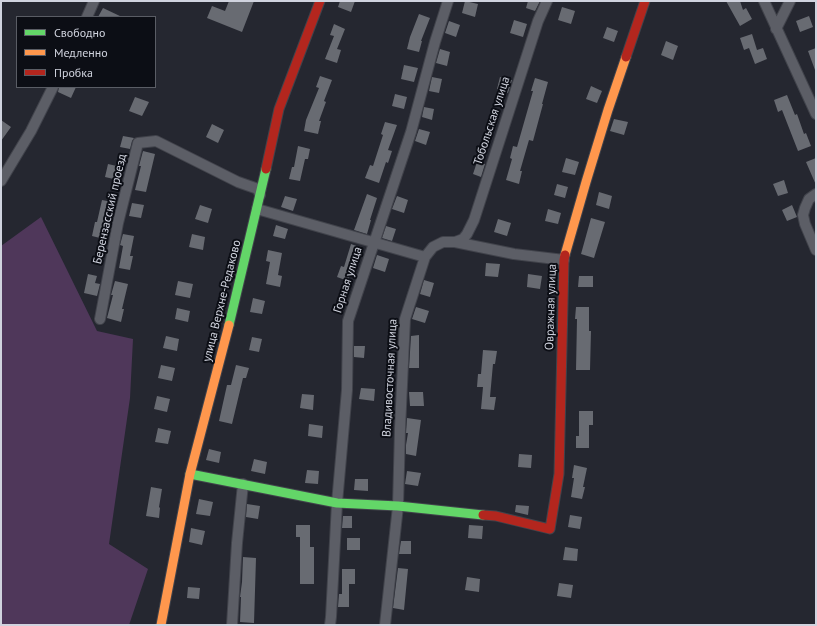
<!DOCTYPE html>
<html>
<head>
<meta charset="utf-8">
<style>
  body { margin:0 }
  #map { position:relative; width:817px; height:626px; overflow:hidden; background:#252730; font-family:"PT Sans",sans-serif }
  canvas { display:block }
  .frame { position:absolute; inset:0; border:2px solid #d0d3de; pointer-events:none }
  .legend { position:absolute; left:16px; top:16px; width:140px; height:72px; box-sizing:border-box; background:#0c0e15; border:1px solid #5a5d65; margin:0; padding:5px 7px; list-style:none; font-size:12px; color:#d0d3de }
  .legend li { display:flex; align-items:center; gap:8px; height:20px }
  .legend b { width:20px; border:1px solid #5a5d65 }
</style>
</head>
<body>
<div id="map">
<canvas width="817" height="626"></canvas>
<div class="frame"></div>
<ul class="legend">
<li><b style="height:5px;background:#63d668"></b>Свободно</li>
<li><b style="height:5px;background:#ff974d"></b>Медленно</li>
<li><b style="height:5px;background:#b3261e"></b>Пробка</li>
</ul>
</div>
<script>
const ctx = document.querySelector('canvas').getContext('2d');
ctx.lineJoin = 'round';
function fill(path, color) { ctx.fillStyle = color; ctx.fill(path, 'evenodd'); }
const shape = rows => new Path2D(rows.map(r => 'M' + r).join(''));
function stroke(path, color, width, dash) { ctx.strokeStyle = color; ctx.lineWidth = width; ctx.lineCap = dash ? 'butt' : 'round'; ctx.setLineDash(dash || []); ctx.stroke(path); }
function label(font, color, halo, rows, align = 'center') {
  ctx.font = font + ' "PT Sans",sans-serif'; ctx.lineWidth = 4; ctx.setLineDash([]); ctx.textBaseline = 'middle'; ctx.strokeStyle = halo; ctx.fillStyle = color; for (const [text, x, y, turn = 0] of rows) {
    ctx.save(); ctx.translate(x, y); ctx.rotate((+turn || 0) * Math.PI / 180); ctx.textAlign = isNaN(turn) ? turn : align; if (halo) ctx.strokeText(text, 0, 0); ctx.fillText(text, 0, 0); ctx.restore();
  }
}
fill(shape([
  [41,217,97,331,133,339,130,398,109,544,148,569,129,625,1,625,1,246]
]), '#4f375a');
fill(shape([
  [229,1,254,1,242,32,207,18,212,6,225,11],
  [340,1,355,1,351,12,338,7],
  [465,1,478,4,475,17,462,13],
  [528,1,540,1,535,11,526,8],
  [726,1,740,1,743,10,746,8,752,19,740,26],
  [562,7,575,11,571,24,558,20],
  [103,8,122,17,98,17],
  [419,14,430,18,421,41,422,41,419,52,407,49,410,37],
  [809,16,813,27,800,32,796,21],
  [514,20,527,24,523,37,510,33],
  [449,21,460,25,456,37,445,33],
  [334,24,345,29,337,49,341,50,337,63,325,59,334,36,330,35],
  [607,27,618,31,614,42,603,38],
  [752,34,757,50,763,48,767,59,755,64,749,48,744,50,740,38],
  [666,41,678,46,673,60,661,55],
  [816,48,816,69,815,70,808,51],
  [440,49,450,52,447,66,436,63],
  [404,65,418,68,414,82,401,79],
  [320,76,332,80,324,101,326,102,319,121,321,121,318,134,304,131,306,120,319,88,316,87],
  [432,77,442,79,439,93,429,91],
  [500,77,512,80,508,93,497,89],
  [535,78,548,82,542,104,543,104,533,141,529,140,520,171,522,171,519,184,506,180,512,159,510,158,513,146,517,147,533,91,531,91],
  [591,86,602,91,597,103,586,99],
  [59,87,76,87,71,98,58,92],
  [395,94,407,97,404,109,392,106],
  [787,95,795,115,797,114,804,134,806,133,811,146,798,151,782,110,778,112,774,100],
  [135,97,149,102,142,116,129,111],
  [424,107,434,109,432,120,422,117],
  [614,119,628,122,624,135,610,131],
  [1,120,11,127,1,141],
  [385,122,397,125,388,150,392,151,388,163,386,162,379,183,365,178,370,165,373,166,383,135,381,134],
  [212,124,224,130,218,143,206,137],
  [419,129,430,132,426,145,415,141],
  [123,136,134,138,132,141,130,149,120,147],
  [298,146,310,149,308,159,305,159,300,181,289,179,292,167,294,167],
  [143,151,155,154,146,192,135,190,141,166,139,166],
  [566,158,579,162,575,175,562,172],
  [816,158,816,185,806,162],
  [477,162,485,164,481,177,473,174],
  [108,164,121,167,118,180,105,177],
  [784,180,788,193,778,196,773,184],
  [557,184,568,187,565,198,554,195],
  [599,192,612,196,609,209,596,205],
  [367,194,377,198,370,220,371,220,367,234,354,230],
  [285,196,297,199,293,211,281,207],
  [397,196,408,200,404,213,392,209],
  [102,200,112,202,104,239,92,236,95,222,97,222],
  [132,203,144,205,141,218,129,216],
  [200,205,212,209,208,223,195,219],
  [792,205,797,217,787,221,782,210],
  [548,209,561,213,558,224,545,221],
  [591,218,605,222,594,258,581,254],
  [498,219,511,223,507,236,494,232],
  [276,225,288,229,285,239,273,236],
  [386,226,396,229,392,241,382,238],
  [123,234,134,236,130,256,133,256,130,270,119,268,123,246,120,245],
  [192,234,205,237,203,250,189,247],
  [351,244,362,248,358,261,355,260,348,281,337,277,341,266,344,267],
  [268,250,282,253,278,275,282,276,280,287,266,284,270,262,266,261],
  [377,255,389,259,385,272,373,268],
  [486,263,500,264,498,277,485,276],
  [88,274,97,276,95,283,100,284,97,296,84,293],
  [528,274,542,276,540,289,527,287],
  [579,276,593,276,593,287,578,287],
  [424,280,434,283,430,297,420,294],
  [115,281,128,284,122,309,124,309,121,322,107,318,113,295,111,295],
  [178,281,193,284,190,298,175,295],
  [253,298,265,301,262,314,250,312],
  [416,307,429,311,425,323,412,319],
  [576,307,589,307,589,331,591,331,590,370,576,370,577,319,575,319],
  [177,308,190,311,188,322,175,319],
  [419,335,419,368,409,368,411,336],
  [166,336,179,339,177,351,163,348],
  [252,337,262,339,259,352,249,350],
  [354,346,365,346,364,358,354,357],
  [483,350,497,351,495,364,493,364,490,397,496,397,494,410,481,409,483,387,477,387,478,374,481,374],
  [161,365,175,368,172,381,158,378],
  [236,365,249,368,246,378,243,378,232,424,219,421,227,385,231,385],
  [361,388,375,389,374,401,359,399],
  [409,392,423,392,424,406,410,406],
  [302,394,314,395,313,410,300,408],
  [157,396,170,399,167,412,154,409],
  [579,411,593,411,593,425,589,425,589,448,576,448,576,436,579,436],
  [407,418,421,420,416,456,406,454,406,445,408,433,406,433],
  [309,424,323,426,322,438,308,436],
  [158,428,171,431,168,444,155,442],
  [209,449,221,452,219,463,206,460],
  [519,454,532,455,531,468,518,467],
  [254,459,267,462,265,474,251,471],
  [574,465,587,468,583,487,585,487,582,499,571,497,574,478,572,478],
  [307,470,319,471,318,484,305,483],
  [407,471,421,473,418,486,405,484],
  [355,479,368,479,368,491,354,490],
  [151,487,162,489,159,507,160,508,159,518,146,516],
  [199,499,213,502,210,516,196,514],
  [247,504,260,506,258,519,246,517],
  [516,505,529,506,528,515,515,512],
  [570,515,582,517,580,529,568,527],
  [343,516,352,516,352,528,342,528],
  [296,525,310,525,310,547,314,547,314,584,300,584,300,537,296,537],
  [469,525,483,526,482,539,468,538],
  [191,528,205,531,202,545,189,542],
  [347,538,360,538,360,550,347,550],
  [401,541,411,541,411,554,399,554],
  [565,547,578,549,577,561,563,560],
  [243,557,256,558,254,623,240,622,241,597,240,597,242,582],
  [398,568,408,569,404,610,393,608],
  [342,569,355,569,355,584,349,584,349,607,338,607,339,594,342,594],
  [467,577,480,579,479,592,465,590],
  [559,583,573,585,571,598,557,596],
  [188,587,200,588,199,599,187,598]
]), '#686b72');
const street = shape([
  [764,1,816,114],
  [87,17,94,1],
  [776,29,790,1],
  [1,181,31,131,53,87],
  [816,194,809,199,805,208,803,215,805,224,816,250],
  [257,209,425,257],
  [455,242,463,239,467,234,474,220,538,21,547,1],
  [100,319,118,223,138,143,156,141,238,182,258,189,260,195],
  [232,625,237,543,243,484],
  [330,625,331,617,337,503,347,390,348,321,411,132,435,42,448,1],
  [385,625,398,506,400,429,405,319,425,257,433,247,443,242,455,242,514,254,564,260]
]);
const fast = shape([
  [229,325,266,169],
  [190,474,337,503,398,506,483,515]
]);
const slow = shape([
  [565,255,586,182,608,110,626,57],
  [161,625,190,474,229,325]
]);
const jam = shape([
  [626,57,645,1],
  [266,169,279,109,320,1],
  [483,515,496,516,550,529,559,474,564,260,565,255]
]);
stroke(street, '#41434b', 12);
stroke(fast, '#41434b', 11);
stroke(slow, '#41434b', 11);
stroke(jam, '#41434b', 11);
stroke(street, '#5c5e66', 10);
stroke(fast, '#63d668', 9);
stroke(slow, '#ff974d', 9);
stroke(jam, '#b3261e', 9);
label('12px', '#d0d3de', '#0c0e15', [
  ["Тобольская улица",492,121,-72],
  ["Берензасский проезд",110,209,-77],
  ["Горная улица",348,280,-72],
  ["улица Верхне-Редаково",222,301,-76],
  ["Овражная улица",551,307,-88],
  ["Владивосточная улица",390,378,-87]
]);
</script>
</body>
</html>
